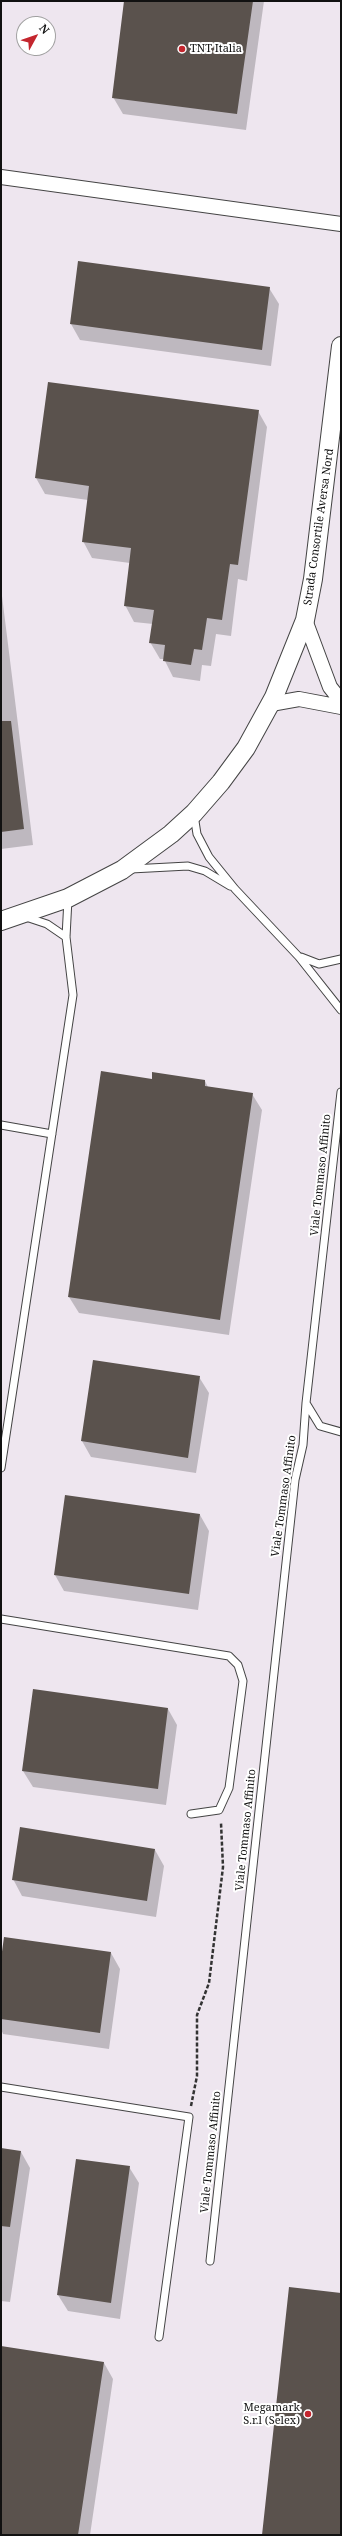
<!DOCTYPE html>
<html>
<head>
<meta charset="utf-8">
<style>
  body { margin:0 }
  #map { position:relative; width:342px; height:2536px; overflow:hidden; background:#fffdf5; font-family:"Noto Serif",serif }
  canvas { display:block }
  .frame { position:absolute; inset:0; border:2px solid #111; pointer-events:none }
  .north { position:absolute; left:16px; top:16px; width:40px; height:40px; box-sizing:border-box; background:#fff; border:1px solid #a0a0a0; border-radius:50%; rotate:50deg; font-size:11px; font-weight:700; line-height:16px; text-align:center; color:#111 }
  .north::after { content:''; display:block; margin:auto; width:14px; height:18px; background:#c4262e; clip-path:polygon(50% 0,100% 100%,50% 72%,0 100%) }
</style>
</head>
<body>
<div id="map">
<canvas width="342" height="2536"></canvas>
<div class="frame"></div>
<div class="north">N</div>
</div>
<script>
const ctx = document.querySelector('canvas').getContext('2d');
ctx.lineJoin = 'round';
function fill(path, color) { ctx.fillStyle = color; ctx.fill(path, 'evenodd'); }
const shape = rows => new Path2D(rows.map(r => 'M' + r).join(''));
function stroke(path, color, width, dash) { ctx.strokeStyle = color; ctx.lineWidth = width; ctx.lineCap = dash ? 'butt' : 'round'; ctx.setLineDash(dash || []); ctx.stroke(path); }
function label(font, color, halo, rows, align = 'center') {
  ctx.font = font + ' "Noto Serif",serif'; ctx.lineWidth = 4; ctx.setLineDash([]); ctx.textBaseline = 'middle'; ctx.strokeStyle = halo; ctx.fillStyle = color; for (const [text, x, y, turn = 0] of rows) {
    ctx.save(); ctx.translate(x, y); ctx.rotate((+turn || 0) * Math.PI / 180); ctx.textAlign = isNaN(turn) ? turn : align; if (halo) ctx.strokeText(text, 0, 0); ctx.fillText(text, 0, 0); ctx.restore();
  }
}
fill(shape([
  [1,1,341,1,341,2535,1,2535],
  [24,24,48,24,48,48,24,48]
]), '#eee6ef');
fill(shape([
  [125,1,264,1,246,130,123,114,113,97],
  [269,288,279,304,271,366,80,340,71,324],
  [258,411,267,427,247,581,238,579,231,636,216,634,211,666,202,665,200,681,173,677,164,659,160,659,150,642,153,624,134,622,125,605,130,563,92,558,83,541,88,500,45,494,36,478],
  [1,588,33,845,1,849],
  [152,1080,205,1081,208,1087,252,1094,262,1110,229,1335,79,1313,69,1297],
  [199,1377,209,1393,196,1473,91,1457,82,1441],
  [66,1496,200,1515,209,1531,198,1610,64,1591,55,1575],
  [168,1709,177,1725,166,1805,33,1787,23,1771],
  [155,1850,164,1866,156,1917,22,1896,13,1879],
  [111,1953,120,1969,109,2049,3,2034,1,2029,1,1967],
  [1,2149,21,2152,30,2168,10,2302,1,2301],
  [129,2167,139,2183,120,2319,68,2311,58,2295],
  [1,2347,104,2363,113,2379,90,2535,1,2535]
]), '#0003');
fill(shape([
  [124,1,253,1,237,114,112,98],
  [78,261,270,287,262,350,70,324],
  [48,382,259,410,238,565,230,564,222,620,207,618,202,650,194,649,191,665,163,661,165,645,149,643,154,610,124,606,131,548,82,542,89,486,35,478],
  [1,721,11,721,24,829,1,832],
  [101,1071,152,1079,152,1072,205,1080,205,1086,253,1093,220,1320,68,1297],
  [93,1360,200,1376,188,1458,81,1441],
  [65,1495,200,1514,189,1594,54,1575],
  [33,1689,168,1708,158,1789,22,1771],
  [20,1827,155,1849,147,1901,12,1880],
  [4,1937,111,1952,100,2033,1,2019,1,1959],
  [1,2148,21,2151,10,2227,1,2226],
  [76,2159,130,2166,111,2303,57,2295],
  [289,2287,341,2293,341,2535,262,2535],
  [1,2346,104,2362,78,2535,1,2535]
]), '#5a524d');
const service = shape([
  [194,815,197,834,209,857,235,889,299,957,341,1010],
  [131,869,188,866,205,871,230,886],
  [26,917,47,924,66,937],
  [301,957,319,964,341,959],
  [341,1092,306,1403,320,1426,341,1432],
  [1,1125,52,1134],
  [1,1468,73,995,66,937,68,899],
  [1,1619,229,1656,238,1665,243,1681,229,1788,219,1810,191,1814],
  [1,2087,189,2117,159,2337],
  [210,2261,295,1480,303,1445,306,1403]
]);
const minor = shape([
  [1,177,341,224],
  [305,620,330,687,341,701],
  [271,704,299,699,341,707]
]);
const tertiary = shape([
  [1,921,68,898,122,870,171,834,194,813,221,782,246,748,274,697,305,620,313,579,341,346]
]);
stroke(service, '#444', 9);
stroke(minor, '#444', 16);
stroke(tertiary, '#444', 20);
stroke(shape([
  [191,2106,197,2076,197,2015,209,1983,223,1867,221,1823]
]), '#333', 2.5, [4, 2]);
stroke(service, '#fff', 7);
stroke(minor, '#fff', 14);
stroke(tertiary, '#fff', 18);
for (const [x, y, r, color] of [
  [182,49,4,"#c4262e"],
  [308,2414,4,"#c4262e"]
]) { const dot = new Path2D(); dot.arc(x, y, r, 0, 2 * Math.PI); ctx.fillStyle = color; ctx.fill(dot); stroke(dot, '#fff', 1.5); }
label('11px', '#111', '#fff', [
  ["TNT Italia",190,49],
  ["Megamark",300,2408,"right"],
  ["S.r.l (Selex)",300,2421,"right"]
], 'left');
label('11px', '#111', '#fff', [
  ["Strada Consortile Aversa Nord",319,527,-82],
  ["Viale Tommaso Affinito",321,1175,-84],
  ["Viale Tommaso Affinito",284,1496,-82],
  ["Viale Tommaso Affinito",246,1830,-84],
  ["Viale Tommaso Affinito",211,2152,-84]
]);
</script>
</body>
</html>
